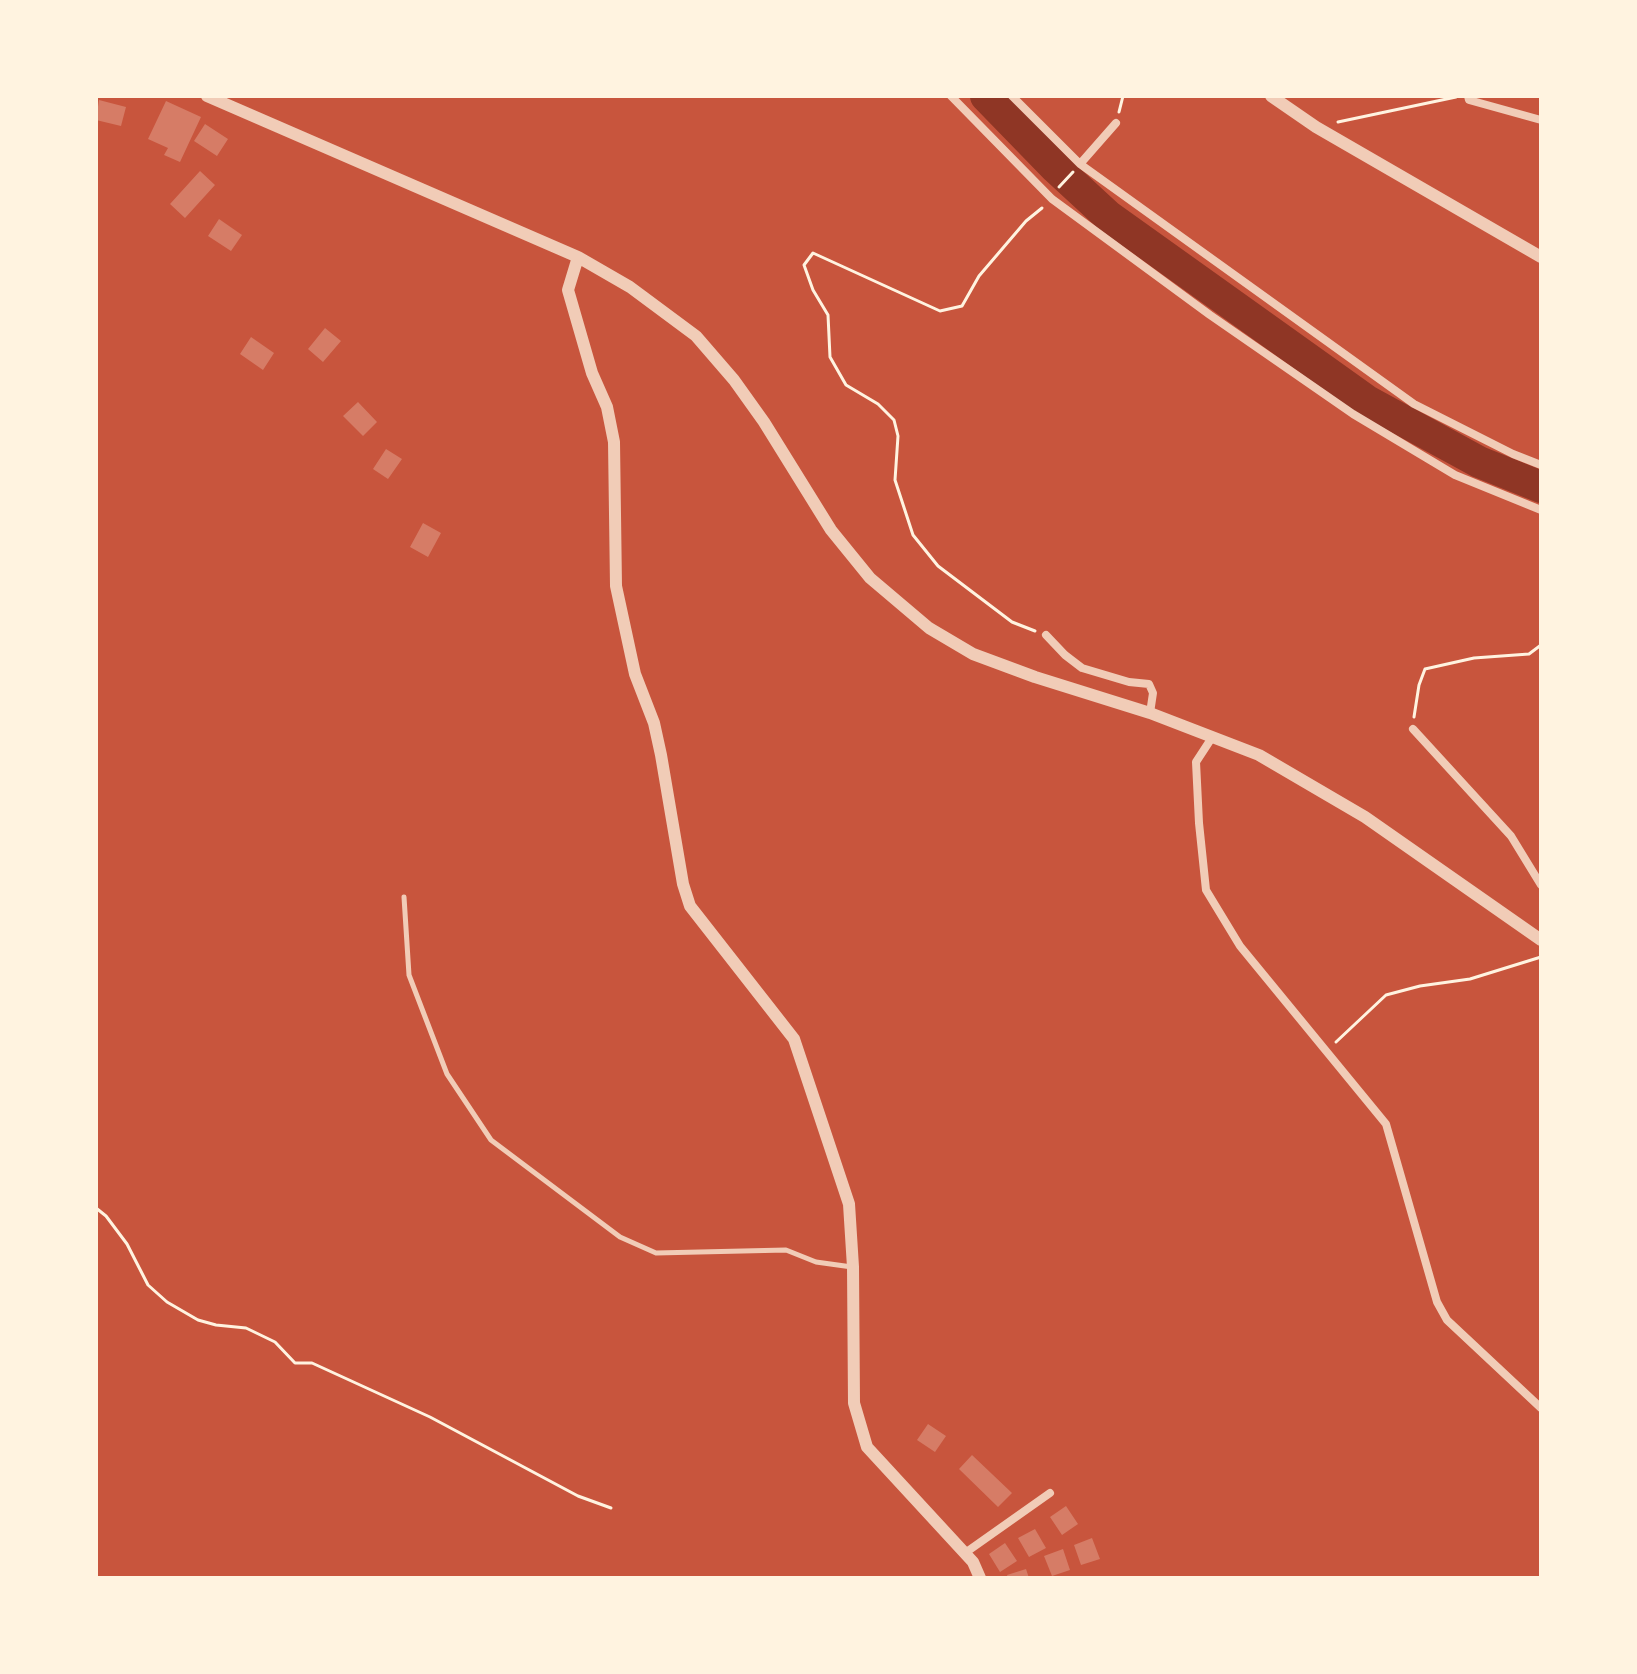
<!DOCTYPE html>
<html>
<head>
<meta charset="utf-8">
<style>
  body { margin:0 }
  #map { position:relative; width:1637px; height:1674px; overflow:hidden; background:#c8553d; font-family:Lato,sans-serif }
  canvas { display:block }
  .frame { position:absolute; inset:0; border:98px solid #fff3e0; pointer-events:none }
</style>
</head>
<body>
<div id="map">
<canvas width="1637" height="1674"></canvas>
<div class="frame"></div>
</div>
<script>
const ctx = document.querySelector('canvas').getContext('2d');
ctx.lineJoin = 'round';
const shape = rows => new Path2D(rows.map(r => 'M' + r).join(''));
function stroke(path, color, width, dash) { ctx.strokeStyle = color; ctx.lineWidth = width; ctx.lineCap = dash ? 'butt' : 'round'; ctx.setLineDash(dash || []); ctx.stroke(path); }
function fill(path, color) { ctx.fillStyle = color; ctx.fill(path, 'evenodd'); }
stroke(shape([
  [986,96,1056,168,1108,216,1367,401,1479,462,1541,487]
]), '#8f3625', 32);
fill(shape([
  [99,100,126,107,121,126,96,120],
  [166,101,201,117,180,162,164,155,168,148,148,139],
  [205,124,228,139,217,156,194,141],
  [200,171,215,185,185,218,170,204],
  [219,219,242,235,231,251,208,236],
  [325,328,341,341,323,362,308,349],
  [251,337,274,353,263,370,240,354],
  [358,402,377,422,363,436,343,416],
  [386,449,402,459,388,479,373,469],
  [423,523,441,533,428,557,410,547],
  [928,1424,946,1436,935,1452,917,1440],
  [972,1455,1012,1493,998,1507,959,1469],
  [1066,1506,1078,1524,1062,1535,1050,1517],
  [1035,1529,1046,1548,1029,1557,1018,1538],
  [1092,1538,1100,1559,1081,1565,1074,1545],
  [1005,1543,1017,1561,1000,1572,989,1554],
  [1063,1549,1070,1570,1052,1576,1044,1556],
  [1026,1569,1029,1578,1008,1578,1007,1575]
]), '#d67c66');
stroke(shape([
  [1119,112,1123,96],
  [1338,122,1456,97],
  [1059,187,1073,172],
  [1035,631,1012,622,938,566,913,535,895,480,898,436,894,420,878,404,846,385,830,357,828,315,813,290,804,265,813,253,940,311,962,306,979,276,1026,221,1042,208],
  [1414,717,1419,685,1425,669,1474,658,1529,654,1541,645],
  [1336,1042,1386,995,1420,986,1470,979,1541,957],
  [96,1208,106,1216,127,1244,148,1285,167,1302,198,1320,216,1325,246,1328,275,1342,295,1363,312,1363,430,1417,578,1496,611,1508]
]), '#fff3e0', 3);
stroke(shape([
  [404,897,409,975,447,1074,491,1140,620,1237,656,1253,786,1250,816,1262,852,1267]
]), '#f1ccb7', 5);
stroke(shape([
  [951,96,1052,199,1210,315,1353,414,1455,475,1541,510],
  [1012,96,1080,164,1414,404,1513,454,1541,465],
  [1468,96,1469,100,1541,120],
  [1080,164,1116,123],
  [1046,635,1065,655,1082,668,1129,682,1149,684,1153,693,1150,713],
  [1413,729,1511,836,1541,885],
  [1213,736,1196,762,1199,823,1206,890,1240,946,1386,1124,1437,1302,1447,1320,1541,1408],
  [965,1553,1050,1493]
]), '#f1ccb7', 8);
stroke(shape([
  [207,96,578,257,630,287,696,336,734,380,764,422,831,530,870,578,929,628,973,654,1035,677,1150,713,1259,755,1365,817,1541,940],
  [1271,96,1316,127,1541,257],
  [578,257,568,290,592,373,607,407,614,442,616,586,635,674,654,723,661,755,683,884,690,906,794,1039,849,1204,853,1267,854,1403,867,1447,973,1562,980,1578]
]), '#f1ccb7', 12);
</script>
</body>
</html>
